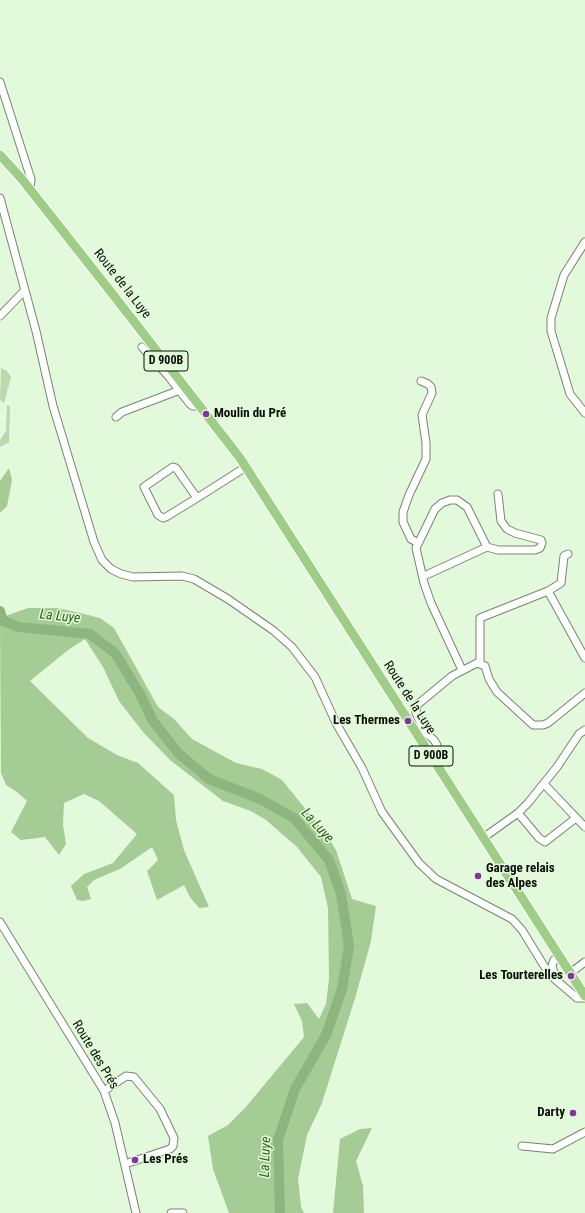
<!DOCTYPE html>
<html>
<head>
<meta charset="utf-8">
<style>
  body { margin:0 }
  canvas { display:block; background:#e3f9db }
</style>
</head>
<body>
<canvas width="585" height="1213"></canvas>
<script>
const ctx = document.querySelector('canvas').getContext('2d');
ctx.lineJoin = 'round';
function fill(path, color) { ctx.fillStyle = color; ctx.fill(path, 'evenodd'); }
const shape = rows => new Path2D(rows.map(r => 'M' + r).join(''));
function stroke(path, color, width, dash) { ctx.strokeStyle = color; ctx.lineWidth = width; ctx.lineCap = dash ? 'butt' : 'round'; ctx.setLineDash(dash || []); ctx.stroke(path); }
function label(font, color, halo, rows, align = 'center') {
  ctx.font = font + ' "Roboto Condensed",sans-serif'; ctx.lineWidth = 3; ctx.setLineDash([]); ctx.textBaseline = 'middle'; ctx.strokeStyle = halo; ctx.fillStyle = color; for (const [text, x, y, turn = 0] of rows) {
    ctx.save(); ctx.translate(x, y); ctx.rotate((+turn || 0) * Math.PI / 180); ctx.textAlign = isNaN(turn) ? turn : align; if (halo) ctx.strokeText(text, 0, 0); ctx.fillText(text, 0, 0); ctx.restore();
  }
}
fill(shape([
  [1,368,7,371,11,377,4,403,0,400],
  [7,405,10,406,9,442,0,447,0,440,6,431]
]), '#bad9ae');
fill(shape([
  [9,468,12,480,7,506,0,513,0,481],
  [28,608,58,608,84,614,100,618,114,628,158,707,174,719,192,739,236,763,262,769,282,780,325,833,336,850,352,899,376,906,371,941,356,995,322,1103,307,1135,298,1179,301,1207,304,1213,229,1213,213,1169,208,1136,228,1125,245,1108,304,1037,302,1021,294,1004,307,1003,319,1019,326,1004,329,979,328,908,321,877,297,847,266,820,251,811,223,801,170,760,143,732,119,701,103,667,85,639,68,650,30,681,88,738,117,755,138,763,174,795,176,820,184,850,209,907,199,908,190,897,184,885,157,900,147,871,158,860,152,847,120,869,94,880,87,887,91,899,83,901,77,900,71,886,84,874,113,863,137,834,99,801,84,794,64,803,63,825,66,844,59,855,45,837,21,840,11,832,27,801,17,792,6,785,1,773,0,618],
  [372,1128,356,1161,363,1186,364,1213,333,1213,340,1139,360,1129]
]), '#a4cc94');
stroke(shape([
  [0,611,3,621,19,627,90,634,115,653,140,694,153,721,178,753,209,779,260,799,294,818,329,860,341,894,349,946,342,989,326,1035,295,1089,278,1140,280,1213]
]), '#8eb57f', 10);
const minor = shape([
  [0,82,31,179,30,190],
  [0,198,36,331,53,406,94,542,102,560,111,569,121,574,133,577,182,576,194,579,228,599,274,631,292,647,315,677,336,723,362,768,382,812,419,863,436,879,512,919,522,930,549,974,577,998,585,998],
  [585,242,564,275,551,318,551,331,570,394,585,413],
  [0,316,25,290],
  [142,347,169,377,190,404,193,406,200,406],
  [116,417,122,412,180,390],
  [197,498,176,468,173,467,144,487,158,515,163,518,166,517,197,498,238,472,246,467],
  [418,543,411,539,403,522,403,512,409,495,426,459,426,443,422,415,432,393,431,387,428,384,421,381],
  [424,576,487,547],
  [548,591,561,583,564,556,568,554],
  [480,663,480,618,548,591,585,658],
  [462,670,431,603,424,583,416,548,435,509,442,503,450,500,457,500,467,507,487,547,498,550,535,550,540,548,542,543,541,540,515,533,507,529,501,521,498,494],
  [430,755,436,750,437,745,434,740,425,732,416,713,417,705,452,676,477,663,485,666,489,679,497,692,533,725,543,725,548,723,585,693],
  [544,784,585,827],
  [518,813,539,838,545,842,576,818],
  [483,838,518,813,528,803,557,767,579,734,585,730],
  [0,922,104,1091,115,1123,136,1213],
  [570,973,585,962],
  [556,979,552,966,554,960,559,956],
  [104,1091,126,1076,134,1077,160,1109,174,1138,173,1146,170,1149,125,1164],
  [522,1146,553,1149,585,1132],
  [171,1213,183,1213]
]);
const major = shape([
  [0,155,21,178,111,292,240,458,585,996]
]);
stroke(minor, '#73876c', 9);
stroke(major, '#fff', 11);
stroke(minor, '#fff', 7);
stroke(major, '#9ecd86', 9);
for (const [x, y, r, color] of [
  [206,414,4,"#85319f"],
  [408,721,4,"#85319f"],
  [478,876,4,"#85319f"],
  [571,976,4,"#85319f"],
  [573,1113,4,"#85319f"],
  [135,1160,4,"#85319f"]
]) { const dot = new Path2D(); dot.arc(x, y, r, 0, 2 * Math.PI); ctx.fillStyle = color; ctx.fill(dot); stroke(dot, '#e3f9db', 1.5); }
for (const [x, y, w] of [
  [166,361,44],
  [431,756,44]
]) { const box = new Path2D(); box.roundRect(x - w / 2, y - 10, w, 20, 3); ctx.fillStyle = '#e3f9db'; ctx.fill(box); stroke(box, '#080e05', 1); }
label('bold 12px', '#080e05', null, [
  ["D 900B",166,361],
  ["D 900B",431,756]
]);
label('13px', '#080e05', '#e3f9db', [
  ["Route de la Luye",122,284,52],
  ["Route de la Luye",409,698,57],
  ["Route des Prés",95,1055,59]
]);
label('bold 13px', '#080e05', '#e3f9db', [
  ["Moulin du Pré",214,414],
  ["Les Thermes",400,721,"right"],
  ["Garage relais",486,869],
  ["des Alpes",486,884],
  ["Les Tourterelles",563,976,"right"],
  ["Darty",565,1113,"right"],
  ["Les Prés",143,1160]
], 'left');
label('italic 14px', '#316218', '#e3f9db', [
  ["La Luye",60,617,6],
  ["La Luye",317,826,48],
  ["La Luye",266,1157,-88]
]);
</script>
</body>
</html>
